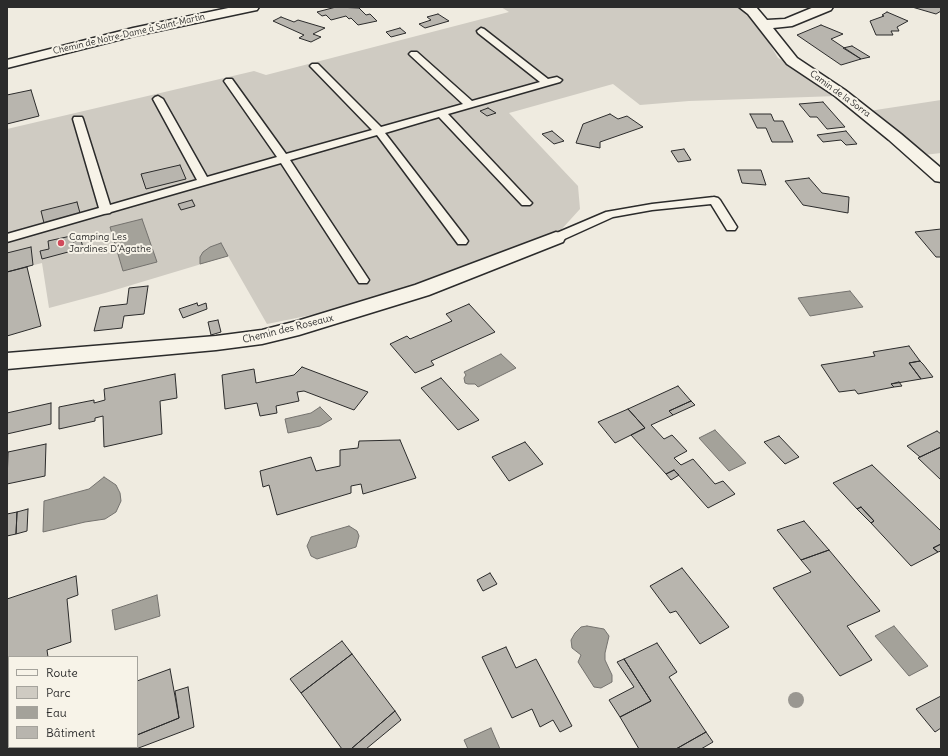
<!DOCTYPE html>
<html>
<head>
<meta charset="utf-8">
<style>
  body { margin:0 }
  #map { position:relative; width:948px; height:756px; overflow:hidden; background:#efebe0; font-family:Delius,sans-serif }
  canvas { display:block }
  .frame { position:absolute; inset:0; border:8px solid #2b2b2b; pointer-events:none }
  .legend { position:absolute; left:8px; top:656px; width:130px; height:92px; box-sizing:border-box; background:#f7f3e8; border:1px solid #a5a39c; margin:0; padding:5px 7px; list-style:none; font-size:12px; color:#2b2b2b }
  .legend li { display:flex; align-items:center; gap:8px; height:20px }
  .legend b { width:20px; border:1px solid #a5a39c }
</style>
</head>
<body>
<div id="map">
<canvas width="948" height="756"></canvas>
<div class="frame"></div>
<ul class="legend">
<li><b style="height:5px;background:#f7f3e8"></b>Route</li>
<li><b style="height:11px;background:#cfcbc2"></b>Parc</li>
<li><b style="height:11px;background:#a4a29a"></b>Eau</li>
<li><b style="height:11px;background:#b8b5ae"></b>Bâtiment</li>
</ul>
</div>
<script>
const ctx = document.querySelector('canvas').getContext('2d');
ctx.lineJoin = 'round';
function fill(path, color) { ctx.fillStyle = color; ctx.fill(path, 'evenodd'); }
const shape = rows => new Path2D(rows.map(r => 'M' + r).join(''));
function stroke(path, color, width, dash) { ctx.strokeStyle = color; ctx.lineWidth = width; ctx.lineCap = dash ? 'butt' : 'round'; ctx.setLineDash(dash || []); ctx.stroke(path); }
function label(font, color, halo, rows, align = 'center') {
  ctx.font = font + ' Delius,sans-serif'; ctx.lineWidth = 4; ctx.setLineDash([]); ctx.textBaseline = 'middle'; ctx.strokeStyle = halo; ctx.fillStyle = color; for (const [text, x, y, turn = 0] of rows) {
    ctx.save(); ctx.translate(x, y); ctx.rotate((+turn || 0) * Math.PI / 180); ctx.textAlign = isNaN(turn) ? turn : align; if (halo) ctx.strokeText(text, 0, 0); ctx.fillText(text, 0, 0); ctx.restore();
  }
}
fill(shape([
  [501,7,741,7,750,11,778,58,792,65,838,96,689,101,640,105,613,84,509,113,578,186,580,209,560,231,450,273,331,311,267,324,228,256,105,293,49,308,42,263,7,272,7,129,254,71,266,75,509,12],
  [941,100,941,153,924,155,869,111]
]), '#cfcbc2');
const water = shape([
  [142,219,157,262,123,271,110,227,142,219],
  [221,243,228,256,200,264,200,257,203,252,210,247,221,243],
  [850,291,863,307,810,316,798,298,850,291],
  [501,354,516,368,478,387,475,384,468,384,465,383,464,378,466,375,464,372,501,354],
  [320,407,332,419,320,426,288,433,285,419,311,413,320,407],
  [715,430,746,463,729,471,699,438,715,430],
  [104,477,116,485,120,493,121,501,116,512,105,519,85,522,43,532,44,501,89,489,104,477],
  [349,526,357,531,359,536,356,547,317,559,311,556,307,546,311,537,349,526],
  [157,595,160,616,115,630,112,610,157,595],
  [587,626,604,629,609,636,605,653,605,660,612,675,612,682,601,688,594,687,578,662,581,655,572,648,571,640,575,633,581,627,587,626],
  [894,626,928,666,909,676,875,636,894,626],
  [491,728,500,749,468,749,464,740,491,728]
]);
fill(water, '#a4a29a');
stroke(water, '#74726e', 1);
const building = shape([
  [336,7,359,8,366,15,370,14,377,21,358,25,351,18,349,19,346,16,331,20,326,15,322,16,317,12,336,7],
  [912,7,941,7,941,11,936,14,912,7],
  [887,12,908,21,897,27,899,31,891,31,893,35,876,35,870,21,884,16,882,15,887,12],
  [438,14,449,21,425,28,419,24,431,20,427,17,438,14],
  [281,17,294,22,298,20,325,28,313,34,321,37,311,42,299,38,304,35,273,21,281,17],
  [821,25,843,34,831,39,861,59,841,65,797,35,821,25],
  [400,28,406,33,391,37,386,32,400,28],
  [852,46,870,57,861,59,843,48,852,46],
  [31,90,39,116,7,124,7,95,31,90],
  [823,102,845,127,827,129,817,117,810,117,799,104,823,102],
  [488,108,496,113,487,116,480,111,488,108],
  [610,114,618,119,627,116,643,127,600,142,600,148,576,143,583,124,610,114],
  [750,114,771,114,774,121,783,121,793,142,772,142,766,128,757,128,750,114],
  [552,131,564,141,554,144,542,134,552,131],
  [846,131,857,144,846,145,841,140,823,142,817,135,846,131],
  [684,149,691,160,678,162,671,151,684,149],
  [180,165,186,179,146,189,141,174,180,165],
  [738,170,761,170,766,185,742,183,738,170],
  [809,178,822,193,849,197,848,213,803,205,785,181,809,178],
  [192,200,195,206,181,210,178,204,192,200],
  [77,202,80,213,44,223,41,211,77,202],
  [941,229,941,257,936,257,915,232,941,229],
  [71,236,73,242,81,240,83,248,42,259,40,251,49,249,48,241,71,236],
  [31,247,33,265,7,272,7,253,31,247],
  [27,267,41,326,7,336,7,272,27,267],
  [148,286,144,314,124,316,122,328,94,331,100,307,127,304,129,288,148,286],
  [197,303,198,306,206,303,207,309,183,318,179,309,197,303],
  [469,304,495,332,431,361,434,365,415,373,390,344,407,336,410,339,452,321,446,314,469,304],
  [218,320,221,332,211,335,208,322,218,320],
  [909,346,920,361,909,363,921,379,891,384,894,387,858,394,855,390,839,392,821,365,875,356,873,352,909,346],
  [920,361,923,364,933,377,921,379,909,363,920,361],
  [302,367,368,392,354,410,304,391,297,392,299,401,276,406,277,413,260,416,257,403,225,409,222,375,254,369,256,383,294,375,302,367],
  [175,374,177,398,160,401,162,434,104,447,103,416,95,418,95,421,59,429,59,407,94,400,94,403,105,400,104,389,175,374],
  [441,378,479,420,458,430,421,388,441,378],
  [899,382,902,386,894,387,891,384,899,382],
  [678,386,691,401,669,411,673,415,651,425,664,439,672,435,687,451,674,458,681,465,693,459,715,484,723,481,735,494,708,508,674,470,666,474,631,435,645,428,628,409,678,386],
  [691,401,695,405,673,415,669,411,691,401],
  [51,403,51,424,7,434,7,413,51,403],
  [628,409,645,428,615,443,598,422,628,409],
  [937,431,941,434,941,447,920,457,907,446,937,431],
  [779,436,799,457,785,464,764,442,779,436],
  [400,440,416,478,363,494,361,484,351,486,351,493,277,515,269,485,263,487,260,471,311,457,316,471,340,466,340,450,358,448,359,441,400,440],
  [525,442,543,464,509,481,492,457,525,442],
  [46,444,45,476,7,484,8,452,46,444],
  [941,447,941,480,918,458,941,447],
  [872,465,941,531,941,544,933,548,938,552,911,566,871,523,874,521,861,507,857,509,833,483,872,465],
  [674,470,679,475,671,480,666,474,674,470],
  [861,507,874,521,871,523,857,509,861,507],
  [28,509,27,531,16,534,17,512,28,509],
  [17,512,16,534,7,536,7,514,17,512],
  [804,521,829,550,801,560,777,530,804,521],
  [941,544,941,551,938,552,933,548,941,544],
  [829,550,880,611,847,626,872,660,840,676,773,588,811,572,801,560,829,550],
  [682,568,729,627,700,644,676,611,670,613,650,586,682,568],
  [490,573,497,584,483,591,477,580,490,573],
  [76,576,78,595,67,599,71,642,47,650,48,657,9,657,9,672,7,673,7,599,76,576],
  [342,641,352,654,301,693,290,679,342,641],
  [657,643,677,672,669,677,706,732,676,749,639,749,620,717,651,701,624,659,657,643],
  [506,647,516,668,536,659,572,726,560,732,553,720,540,727,532,709,512,718,482,657,506,647],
  [352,654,395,711,351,749,342,749,301,693,352,654],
  [624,659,651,701,620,717,609,700,634,687,617,662,624,659],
  [170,669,179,718,137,735,137,681,170,669],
  [188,687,194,727,136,749,99,749,105,747,137,747,137,735,179,718,175,691,188,687],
  [941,696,941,728,935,732,916,709,941,696],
  [395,711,401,720,366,749,351,749,395,711],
  [9,731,9,747,38,747,38,749,7,749,7,732,9,731],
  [706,732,713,742,701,749,676,749,706,732],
  [46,747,65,747,65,749,46,749,46,747],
  [65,747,105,747,99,749,65,749,65,747]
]);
fill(building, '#b8b5ae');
stroke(building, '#2b2b2b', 1);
const service = shape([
  [481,28,484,29,548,79,557,77,562,80,560,82,448,114,530,201,532,203,530,205,522,205,439,117,385,133,466,238,468,241,466,244,458,244,377,135,290,160,369,280,367,283,359,283,281,163,111,212,110,213,104,214,7,242,7,234,99,208,73,119,74,117,82,117,83,119,110,205,197,180,153,99,155,97,158,96,163,99,207,177,277,157,224,81,226,79,232,79,286,154,372,130,312,68,310,66,312,64,318,64,381,127,463,104,411,56,409,54,411,52,417,52,472,101,540,82,478,33,477,31,481,28],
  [714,197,718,198,720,200,737,227,735,230,727,230,711,204,652,210,613,217,560,241,556,242,552,241,550,238,552,235,606,212,652,204,714,197]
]);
const minor = shape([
  [739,7,756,7,767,20,785,19,814,7,833,7,831,10,792,26,773,28,797,58,845,90,901,134,941,168,941,182,935,181,889,140,835,96,787,64,748,14,739,7],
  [556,232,563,234,565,238,563,242,429,295,299,335,262,344,216,350,7,369,7,353,216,336,262,330,297,321,415,285,556,232]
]);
const tertiary = shape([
  [233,7,259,7,257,10,252,11,134,36,7,68,7,60,133,28,233,7]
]);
stroke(service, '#2b2b2b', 3);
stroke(minor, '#2b2b2b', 3);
stroke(tertiary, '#2b2b2b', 3);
fill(service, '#f7f3e8');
fill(minor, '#f7f3e8');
fill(tertiary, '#f7f3e8');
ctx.fillStyle = '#9a9791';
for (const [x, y] of [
  [796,700]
]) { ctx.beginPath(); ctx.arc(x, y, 8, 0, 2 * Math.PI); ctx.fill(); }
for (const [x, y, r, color] of [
  [61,243,4,"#d1495b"]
]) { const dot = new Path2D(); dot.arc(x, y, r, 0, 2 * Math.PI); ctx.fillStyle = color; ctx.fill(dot); stroke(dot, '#f7f3e8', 1.5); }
label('9px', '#2b2b2b', '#f7f3e8', [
  ["Chemin de Notre-Dame à Saint-Martin",129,34,-13],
  ["Camin de la Sorra",840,94,36]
]);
label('10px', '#2b2b2b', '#f7f3e8', [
  ["Camping Les",69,237],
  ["Jardines D’Agathe",69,249]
], 'left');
label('10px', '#2b2b2b', '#f7f3e8', [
  ["Chemin des Roseaux",288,329,-14]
]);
</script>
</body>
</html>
